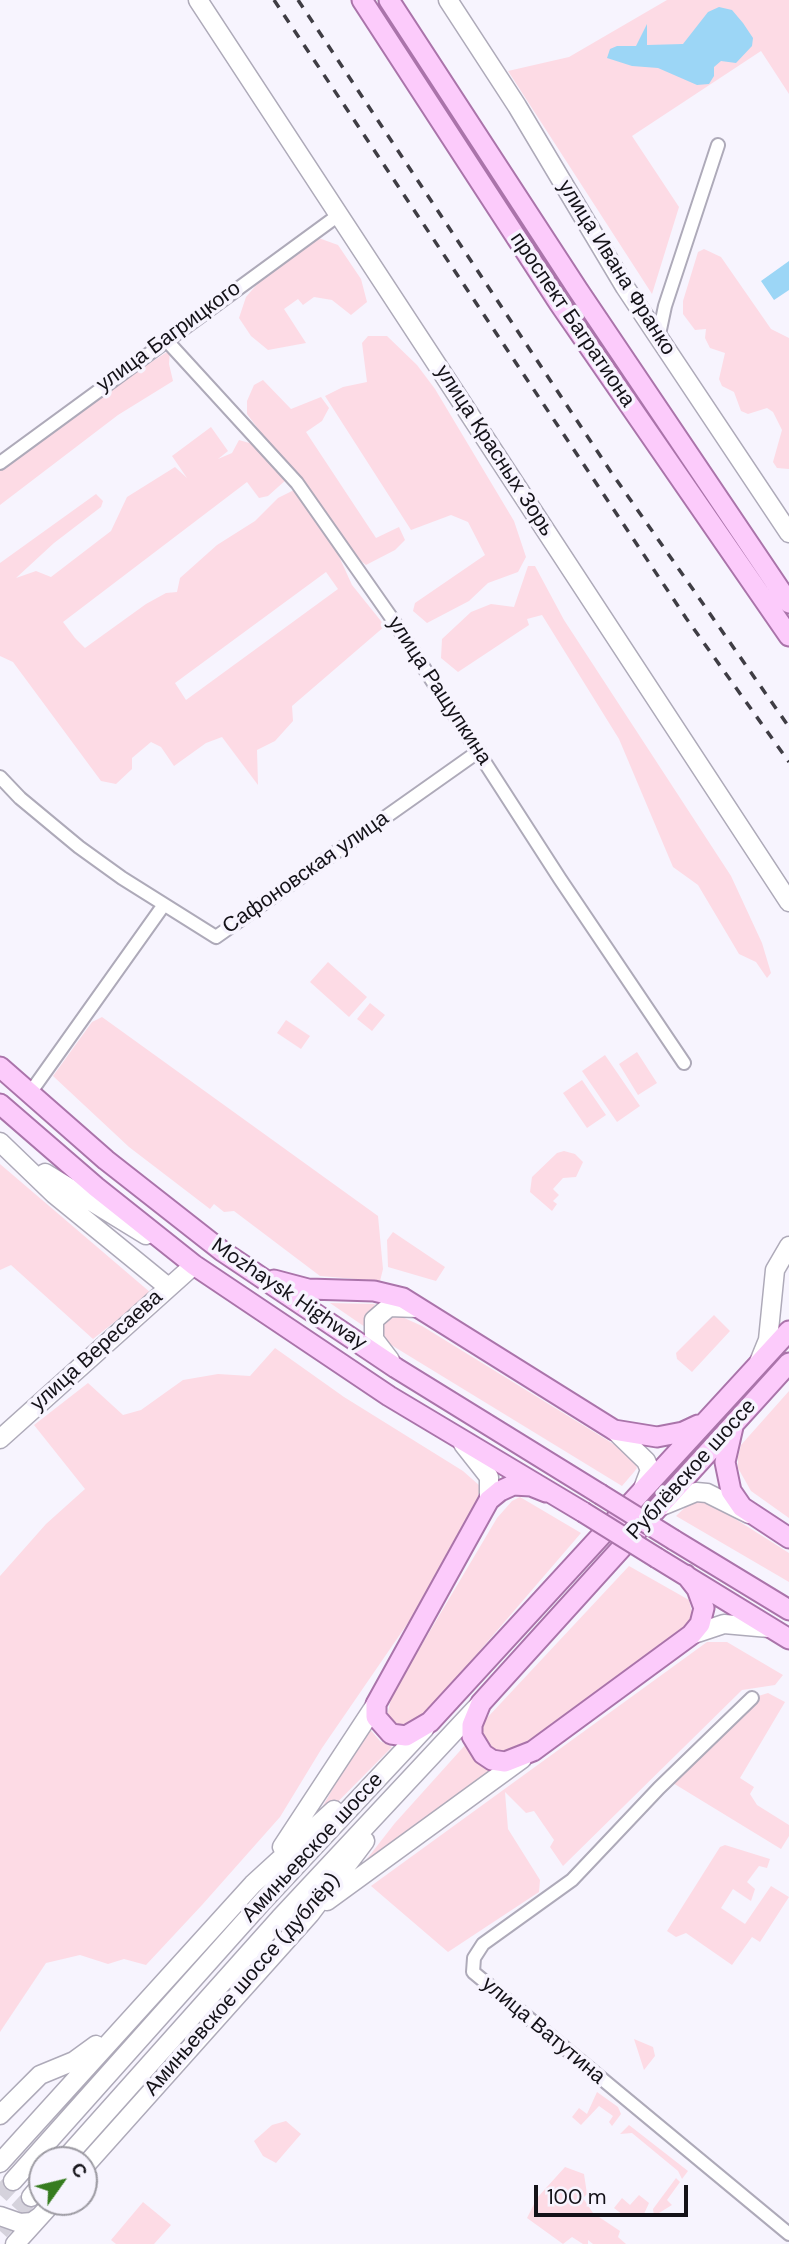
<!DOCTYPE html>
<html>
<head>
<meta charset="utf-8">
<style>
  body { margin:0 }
  #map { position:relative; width:789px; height:2244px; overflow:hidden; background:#f7f4fe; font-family:"DM Sans",sans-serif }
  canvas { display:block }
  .north { position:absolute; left:28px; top:2146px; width:70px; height:70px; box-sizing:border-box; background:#f7f4fe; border:2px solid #9c9aa2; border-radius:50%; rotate:56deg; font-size:19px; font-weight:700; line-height:28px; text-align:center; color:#141218 }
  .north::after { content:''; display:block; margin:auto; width:24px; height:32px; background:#367c1f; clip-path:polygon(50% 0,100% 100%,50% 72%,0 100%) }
  .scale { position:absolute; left:534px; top:2185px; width:154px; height:32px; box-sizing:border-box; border:4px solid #141218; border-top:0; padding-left:9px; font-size:21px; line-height:24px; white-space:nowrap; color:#141218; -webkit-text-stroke:5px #f7f4fe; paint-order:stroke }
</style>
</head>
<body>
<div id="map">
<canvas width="789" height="2244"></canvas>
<div class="north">С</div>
<div class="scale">100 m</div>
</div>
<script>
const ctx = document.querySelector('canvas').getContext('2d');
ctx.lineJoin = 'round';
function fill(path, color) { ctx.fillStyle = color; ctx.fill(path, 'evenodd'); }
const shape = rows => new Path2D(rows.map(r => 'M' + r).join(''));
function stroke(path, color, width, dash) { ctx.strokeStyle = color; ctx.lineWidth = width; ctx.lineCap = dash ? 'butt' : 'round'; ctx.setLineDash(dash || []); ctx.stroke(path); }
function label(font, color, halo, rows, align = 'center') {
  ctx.font = font + ' "DM Sans",sans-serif'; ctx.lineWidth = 7; ctx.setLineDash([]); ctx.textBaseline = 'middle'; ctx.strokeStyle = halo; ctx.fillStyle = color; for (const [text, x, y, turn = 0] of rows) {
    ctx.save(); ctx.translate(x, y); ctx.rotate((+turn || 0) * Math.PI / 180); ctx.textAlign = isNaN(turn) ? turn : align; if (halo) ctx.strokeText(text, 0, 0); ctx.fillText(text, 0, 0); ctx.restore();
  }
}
fill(shape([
  [667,0,789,0,789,94,761,51,632,136,679,207,652,294,508,71,569,57],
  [313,236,338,245,361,279,367,302,351,315,332,300,314,297,303,305,298,299,284,309,306,343,268,350,251,336,239,318,246,297,271,268],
  [704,249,721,257,771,329,789,338,789,469,777,468,773,462,782,430,773,412,767,408,748,414,741,411,734,392,722,386,719,379,725,353,710,348,705,338,706,329,695,330,683,314,683,301,698,252],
  [368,336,387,336,417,365,435,389,514,521,526,557,518,572,488,583,469,601,427,623,413,611,415,603,485,555,468,522,451,515,411,530,325,396,343,387,367,382,362,343],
  [170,350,169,364,173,381,118,415,0,505,0,469,115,381,139,370],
  [263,380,291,409,321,397,329,408,322,421,306,432,376,538,399,527,405,540,395,550,366,565,351,553,247,414,247,401,254,385],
  [211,427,228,451,218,459,232,453,239,440,256,445,287,479,268,496,259,498,247,482,63,622,75,638,85,648,146,604,166,593,177,592,180,578,217,545,255,521,278,498,294,490,307,500,337,552,352,585,385,626,292,706,293,721,275,741,257,750,258,785,222,737,206,743,174,766,161,747,151,742,132,758,132,769,116,784,101,781,13,662,0,656,0,563,96,494,103,501,101,507,54,543,16,578,36,571,51,577,111,531,127,497,175,467,187,478,172,456],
  [326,572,338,589,186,700,175,683],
  [528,566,535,566,564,620,731,876,762,943,771,973,767,978,756,962,739,954,698,885,673,867,619,739,542,615,527,619,529,625,458,672,441,658,442,639,471,612,491,604,514,607],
  [328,962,367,997,349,1017,310,982],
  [370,1003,385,1015,372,1031,357,1019],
  [102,1017,378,1216,383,1269,380,1281,320,1276,234,1211,224,1212,214,1204,210,1209,129,1147,53,1076,92,1022],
  [286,1020,310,1036,301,1049,277,1033],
  [637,1052,657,1083,638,1095,619,1064],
  [605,1055,640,1106,617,1122,582,1071],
  [582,1080,606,1115,587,1128,563,1093],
  [564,1151,575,1154,583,1162,576,1177,563,1178,553,1189,559,1195,553,1201,557,1204,552,1211,530,1192,532,1177,557,1153],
  [0,1164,151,1293,93,1339,11,1265,0,1270],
  [393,1232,445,1267,436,1281,388,1267,387,1240],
  [330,1303,375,1304,365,1327],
  [714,1315,730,1331,692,1372,677,1359,676,1353],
  [400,1316,422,1326,633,1456,637,1468,634,1472,622,1486,388,1343,384,1337,383,1325,393,1317],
  [275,1348,344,1397,463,1471,480,1486,487,1500,458,1550,322,1748,280,1817,202,1905,146,1965,124,1959,108,1964,80,1955,46,1963,0,2032,0,1576,46,1524,85,1489,34,1425,88,1383,123,1415,141,1410,183,1380,218,1374,250,1376],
  [789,1391,789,1518,751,1491,738,1468,738,1457,741,1445],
  [520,1497,581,1533,415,1726,402,1727,393,1724,387,1716,392,1695,497,1518,512,1501],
  [694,1499,707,1501,789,1553,789,1582,676,1516],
  [629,1566,689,1600,693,1617,686,1628,512,1755,487,1751,480,1730,486,1719],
  [707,1642,727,1642,783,1675,775,1685,742,1690,563,1866,550,1847,554,1840,534,1811,526,1813,505,1792,508,1829,540,1880,539,1892,448,1952,371,1886],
  [768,1693,785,1702,740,1778,754,1787,750,1794,757,1805,789,1825,789,1836,781,1849,668,1780,752,1698],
  [368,1727,380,1741,392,1747,308,1832],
  [467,1743,499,1772,352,1878,395,1823],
  [725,1845,770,1859,767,1868,759,1866,747,1882,755,1889,751,1901,733,1889,721,1908,745,1924,771,1886,789,1897,760,1942,752,1937,732,1965,686,1933,676,1937,667,1931,720,1847],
  [634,2039,653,2047,655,2056,644,2070],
  [597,2092,618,2107,621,2114,612,2126,609,2122,613,2116,599,2106,581,2125,572,2117,579,2108,587,2114],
  [286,2121,301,2134,276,2163,263,2156,254,2141,272,2125],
  [629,2125,688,2171,682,2179,678,2171,632,2133,620,2134],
  [565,2167,584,2174,587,2194,583,2198,593,2213,620,2231,618,2237,626,2244,593,2244,588,2240,588,2244,583,2244,572,2237,563,2244,527,2218,537,2198],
  [676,2178,680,2182,667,2200,672,2205,654,2216,653,2209],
  [639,2195,649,2203,644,2214,623,2215,614,2208,622,2198,630,2205],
  [143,2202,171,2225,154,2244,116,2244,111,2240]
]), '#fddbe5');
fill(shape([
  [719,7,732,10,743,23,753,38,752,46,736,63,721,61,714,67,714,76,709,84,697,85,658,68,632,66,607,58,610,49,617,46,636,46,647,24,647,45,683,44,708,12],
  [789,261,789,290,774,300,761,281]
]), '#9cd6f6');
stroke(shape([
  [0,2195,13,2181],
  [0,2231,31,2197]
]), '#d5d2dc', 18, [18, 9]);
const street = shape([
  [658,339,665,306,718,145],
  [167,341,297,483,393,620,560,879,684,1063],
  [0,463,340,214],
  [0,777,20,798,79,847,122,878,216,937,479,751],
  [30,1093,163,906],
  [752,1698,659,1788,572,1880,483,1944,474,1958,473,1972,789,2234]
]);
const secondary = shape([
  [198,0,789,902],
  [448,0,517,106,625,287,789,533],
  [0,1142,54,1194,168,1287],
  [45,1173,146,1235],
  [390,1360,374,1339,374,1320,389,1307,417,1308],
  [759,1362,768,1340,775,1270,789,1246],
  [614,1430,646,1461,650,1470,642,1491],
  [0,1439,194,1265],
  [463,1444,489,1477,489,1500],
  [662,1506,696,1492,707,1493,749,1514],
  [691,1635,724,1624,769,1628],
  [282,1847,376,1704],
  [327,1901,522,1759],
  [0,2115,40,2075,74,2061,96,2045],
  [64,2160,280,1918,479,1705],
  [0,2163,253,1884,334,1810],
  [84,2167,310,1914,365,1841],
  [13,2181,263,1901,425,1728],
  [31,2197,42,2184],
  [0,2216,20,2223,32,2222,39,2217],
  [15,2244,53,2202]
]);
const primary = shape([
  [362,0,559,303,789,636],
  [389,0,578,290,789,603],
  [0,1067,106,1160,222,1251,396,1368,600,1494],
  [0,1104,96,1187,194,1265,389,1396,583,1512],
  [274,1280,308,1289,374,1291,403,1298,614,1430,657,1437,683,1432,698,1425],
  [733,1427,725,1462,731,1491,742,1507,789,1538],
  [546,1492,531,1486,513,1485,500,1491,489,1500,376,1704,376,1717,391,1734,406,1736,430,1722,789,1331],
  [674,1540,789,1610],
  [657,1558,789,1639],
  [686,1575,697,1589,704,1608,700,1624,691,1635,533,1751,505,1762,492,1760,483,1754,472,1736,472,1725,481,1703,789,1363]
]);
stroke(street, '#aeaab9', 16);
stroke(secondary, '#aeaab9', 21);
stroke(primary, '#aa74aa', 23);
stroke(street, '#fff', 12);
stroke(secondary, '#fff', 18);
stroke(primary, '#fccbfb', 19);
stroke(shape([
  [274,0,686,618,789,762],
  [298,0,611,472,789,727]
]), '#3f3d44', 3.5, [9, 9]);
const primaryBridge = shape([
  [600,1494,674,1540],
  [583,1512,657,1558]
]);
stroke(primaryBridge, '#aa74aa', 23, []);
stroke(primaryBridge, '#fccbfb', 19);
label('21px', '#141218', '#f7f4fe', [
  ["улица Ивана Франко",616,268,58],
  ["проспект Багратиона",572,320,56],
  ["улица Багрицкого",169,337,-36],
  ["улица Красных Зорь",494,451,57],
  ["улица Ращупкина",439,691,57],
  ["Сафоновская улица",306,873,-35],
  ["Mozhaysk Highway",289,1295,34],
  ["улица Вересаева",97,1351,-42],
  ["Рублёвское шоссе",692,1470,-48],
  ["Аминьевское шоссе",313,1848,-47],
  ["Аминьевское шоссе (дублёр)",243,1985,-49],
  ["улица Ватутина",543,2031,40]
]);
</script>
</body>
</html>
